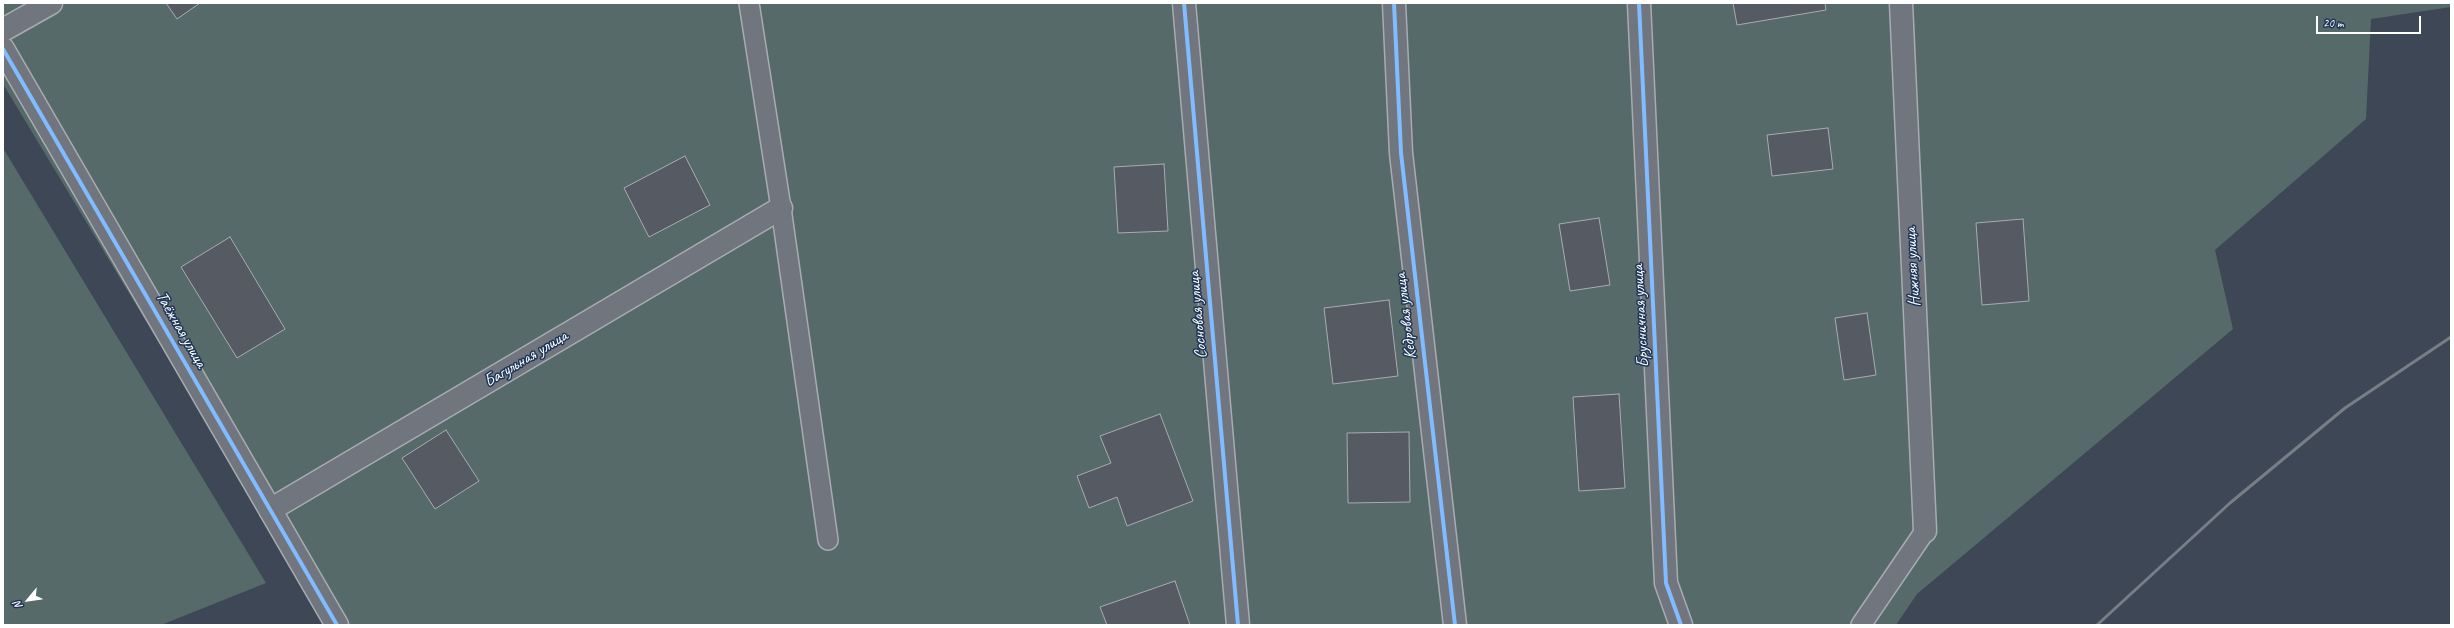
<!DOCTYPE html>
<html>
<head>
<meta charset="utf-8">
<style>
  body { margin:0 }
  #map { position:relative; width:2454px; height:628px; overflow:hidden; background:#3d4755; font-family:Caveat,sans-serif }
  canvas { display:block }
  .frame { position:absolute; inset:0; border:4px solid #fff; pointer-events:none }
  .north { position:absolute; left:8px; top:580px; width:40px; height:40px; -webkit-text-stroke:3px #1d3557; paint-order:stroke; rotate:241deg; font-size:11px; font-weight:700; line-height:16px; text-align:center; color:#fff }
  .north::after { content:''; display:block; margin:auto; width:14px; height:18px; background:#fff; clip-path:polygon(50% 0,100% 100%,50% 72%,0 100%) }
  .scale { position:absolute; left:2316px; top:16px; width:105px; height:18px; box-sizing:border-box; border:2px solid #fff; border-top:0; padding-left:5px; font-size:12px; line-height:14px; white-space:nowrap; color:#fff; -webkit-text-stroke:3px #1d3557; paint-order:stroke }
</style>
</head>
<body>
<div id="map">
<canvas width="2454" height="628"></canvas>
<div class="frame"></div>
<div class="north">N</div>
<div class="scale">20 m</div>
</div>
<script>
const ctx = document.querySelector('canvas').getContext('2d');
ctx.lineJoin = 'round';
function fill(path, color) { ctx.fillStyle = color; ctx.fill(path, 'evenodd'); }
const shape = rows => new Path2D(rows.map(r => 'M' + r).join(''));
function stroke(path, color, width, dash) { ctx.strokeStyle = color; ctx.lineWidth = width; ctx.lineCap = dash ? 'butt' : 'round'; ctx.setLineDash(dash || []); ctx.stroke(path); }
function label(font, color, halo, rows, align = 'center') {
  ctx.font = font + ' Caveat,sans-serif'; ctx.lineWidth = 3; ctx.setLineDash([]); ctx.textBaseline = 'middle'; ctx.strokeStyle = halo; ctx.fillStyle = color; for (const [text, x, y, turn = 0] of rows) {
    ctx.save(); ctx.translate(x, y); ctx.rotate((+turn || 0) * Math.PI / 180); ctx.textAlign = isNaN(turn) ? turn : align; if (halo) ctx.strokeText(text, 0, 0); ctx.fillText(text, 0, 0); ctx.restore();
  }
}
fill(shape([
  [3,3,2451,3,2451,7,2371,19,2366,119,2215,250,2233,329,1917,594,1896,625,329,625,3,84],
  [3,148,266,583,161,625,3,625]
]), '#556a69');
const building = shape([
  [166,3,200,3,177,19,166,3],
  [1733,3,1825,3,1826,10,1737,25,1733,3],
  [1828,128,1833,169,1772,176,1767,135,1828,128],
  [685,156,710,205,649,237,624,188,685,156],
  [1164,164,1168,231,1118,233,1114,167,1164,164],
  [1599,218,1610,285,1570,291,1559,224,1599,218],
  [2023,219,2029,301,1982,305,1976,223,2023,219],
  [230,237,285,329,237,358,181,267,230,237],
  [1389,300,1398,376,1333,384,1324,308,1389,300],
  [1867,313,1876,375,1844,380,1835,318,1867,313],
  [1619,394,1625,488,1579,491,1573,397,1619,394],
  [1160,414,1193,501,1127,526,1117,497,1089,508,1077,476,1111,463,1100,436,1160,414],
  [446,430,479,481,435,509,402,458,446,430],
  [1409,432,1410,502,1348,503,1347,433,1409,432],
  [1175,581,1190,625,1107,625,1100,607,1175,581]
]);
fill(building, '#565b63');
stroke(building, '#a8acb2', 1);
const service = shape([
  [749,3,781,208,828,540],
  [1861,625,1925,531]
]);
const minor = shape([
  [1184,3,1238,625],
  [1394,3,1401,153,1455,625],
  [1639,3,1666,583,1681,625],
  [1901,3,1925,531],
  [3,30,51,3],
  [3,49,337,625],
  [270,510,781,208]
]);
stroke(service, '#a8acb2', 22);
stroke(minor, '#a8acb2', 25);
stroke(service, '#70757e', 19);
stroke(minor, '#70757e', 22);
stroke(shape([
  [2097,625,2230,503,2345,408,2451,337]
]), '#787e86', 3);
stroke(shape([
  [1184,3,1238,625],
  [1394,3,1401,153,1455,625],
  [1639,3,1666,583,1681,625],
  [3,49,337,625]
]), '#80bcff', 4);
label('17px', '#fff', '#1d3557', [
  ["Нижняя улица",1913,267,-93],
  ["Сосновая улица",1198,315,-95],
  ["Кедровая улица",1406,316,-97],
  ["Брусничная улица",1641,316,-93],
  ["Таёжная улица",181,330,60],
  ["Багульная улица",526,359,-31]
]);
</script>
</body>
</html>
